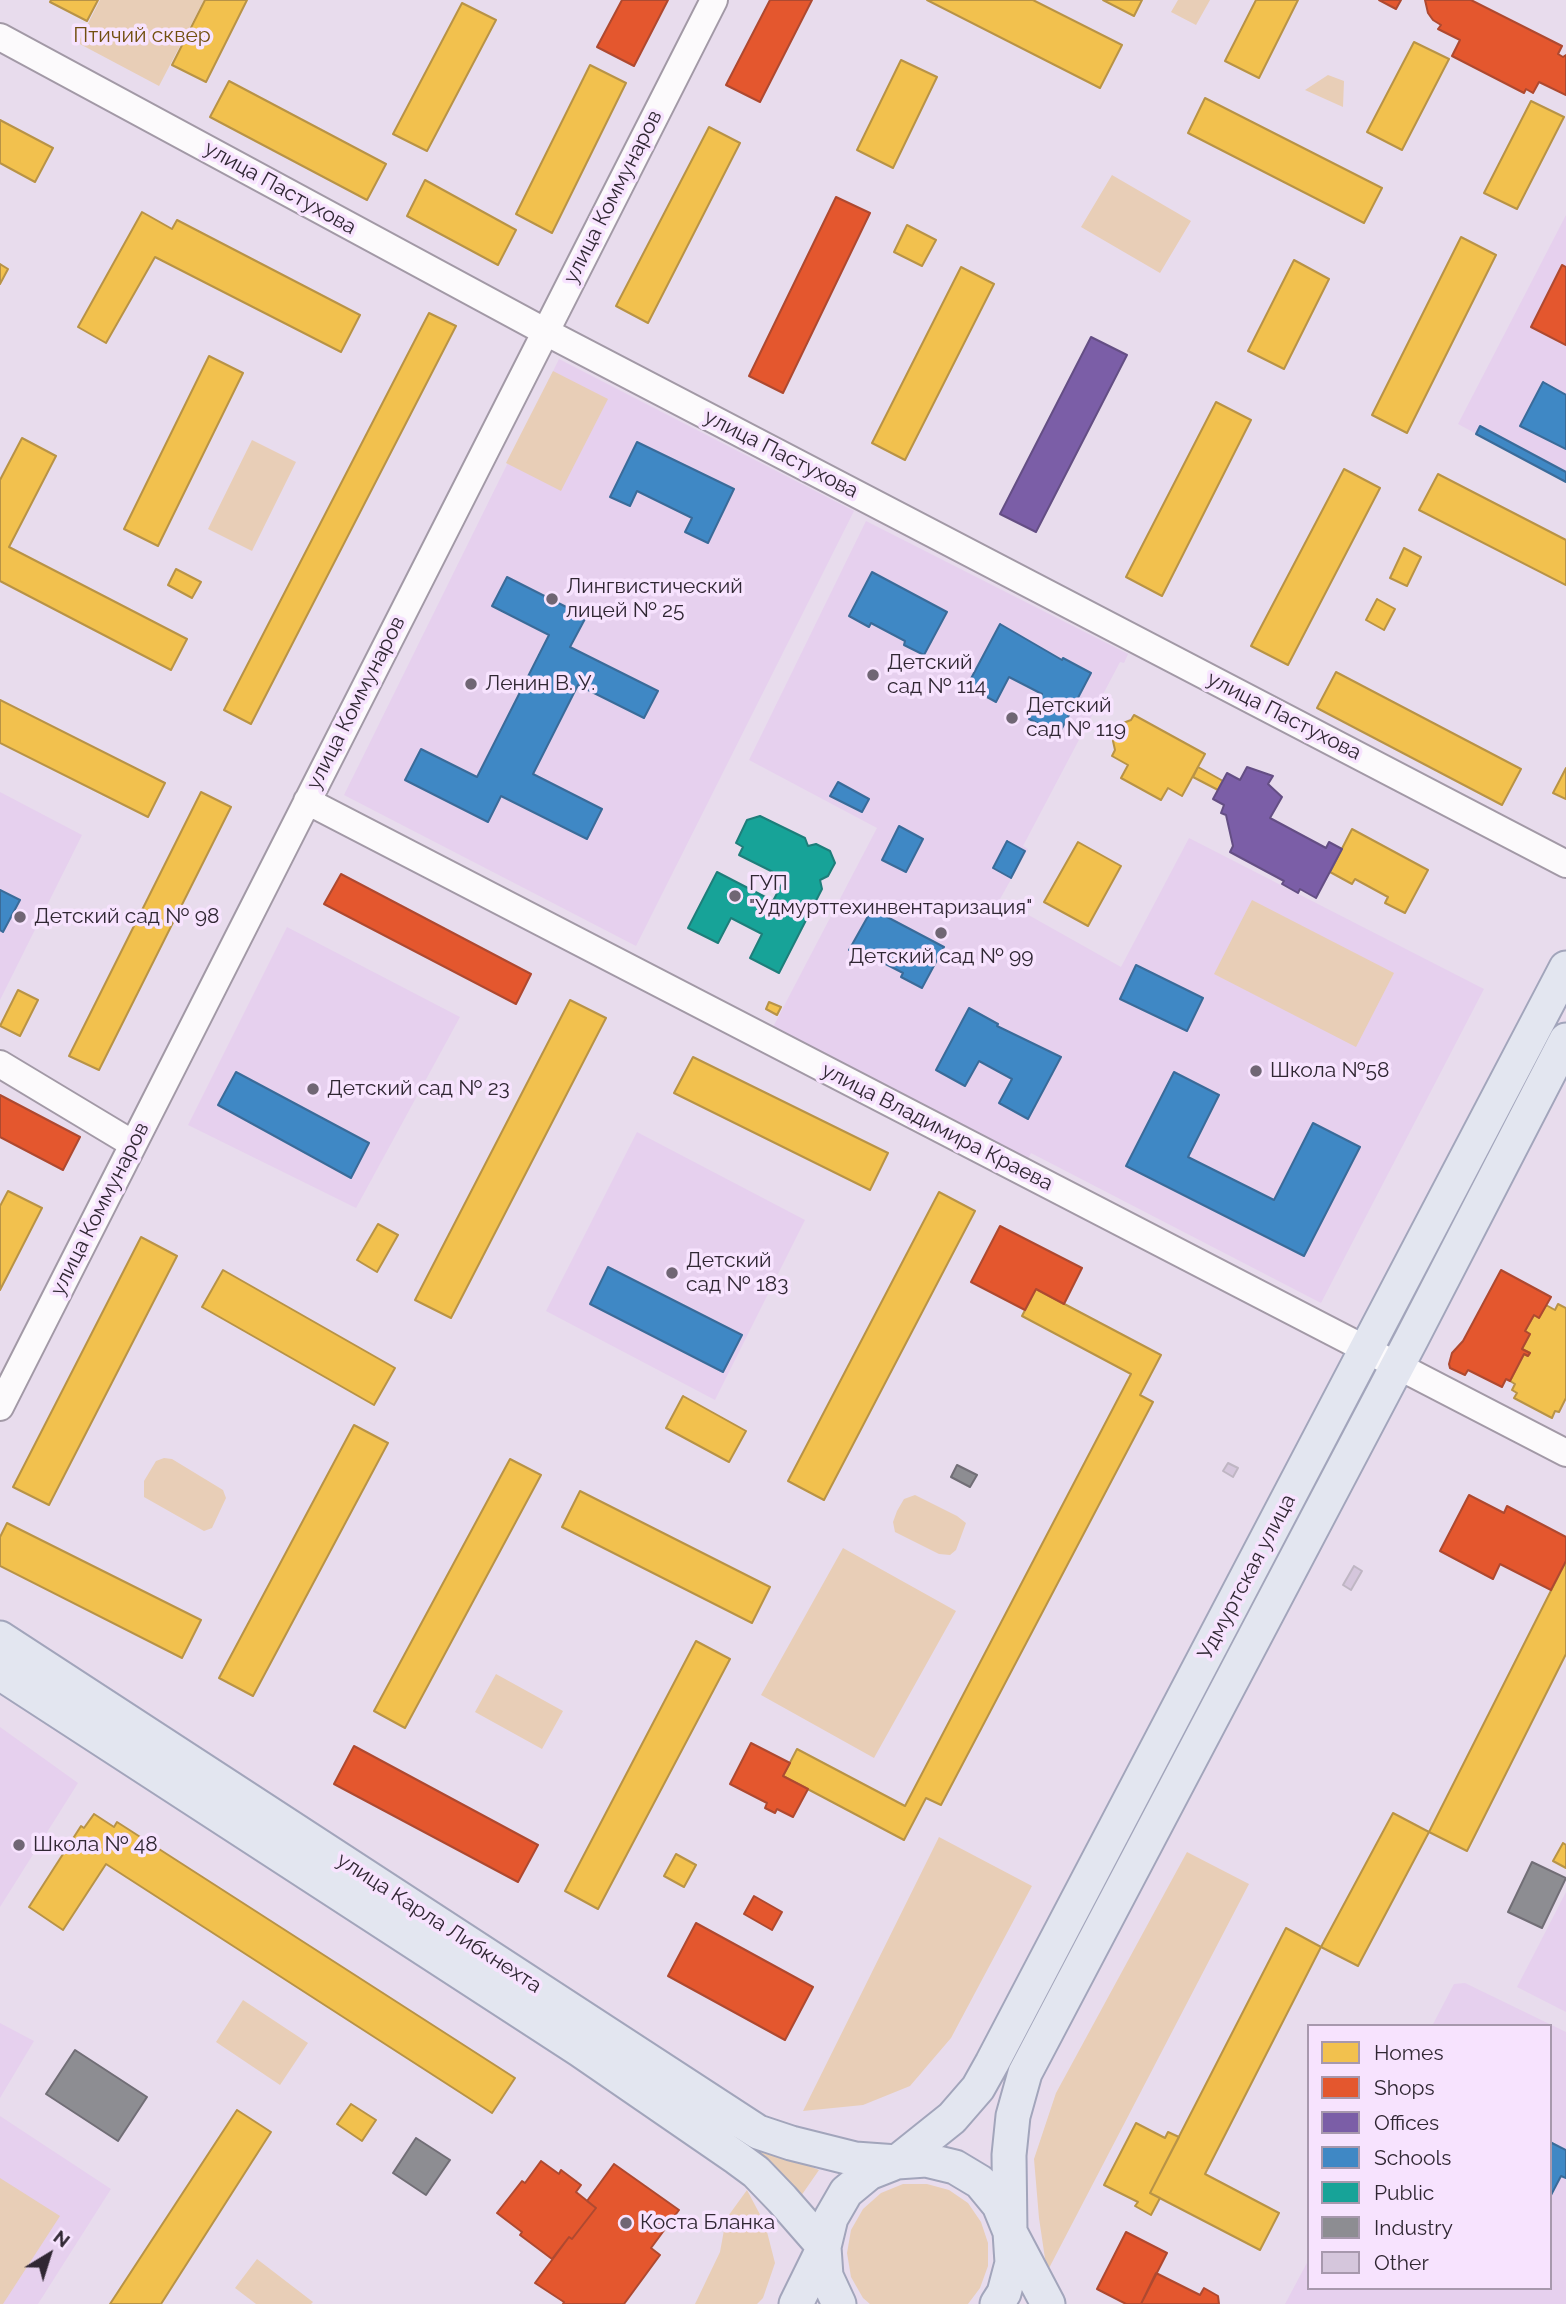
<!DOCTYPE html>
<html>
<head>
<meta charset="utf-8">
<style>
  body { margin:0 }
  #map { position:relative; width:1566px; height:2304px; overflow:hidden; background:#e8dced; font-family:Raleway,sans-serif }
  canvas { display:block }
  .legend { position:absolute; left:1307px; top:2024px; width:245px; height:266px; box-sizing:border-box; background:#f7e3fe; border:2px solid #a798ad; margin:0; padding:9px 12px; list-style:none; font-size:21px; color:#302733 }
  .legend li { display:flex; align-items:center; gap:14px; height:35px }
  .legend b { width:35px; border:2px solid #a798ad }
  .north { position:absolute; left:14px; top:2220px; width:70px; height:70px; -webkit-text-stroke:5px #f7e3fe; paint-order:stroke; rotate:38deg; font-size:19px; font-weight:700; line-height:28px; text-align:center; color:#302733 }
  .north::after { content:''; display:block; margin:auto; width:24px; height:32px; background:#302733; clip-path:polygon(50% 0,100% 100%,50% 72%,0 100%) }
</style>
</head>
<body>
<div id="map">
<canvas width="1566" height="2304"></canvas>
<ul class="legend">
<li><b style="height:19px;background:#f2c14e"></b>Homes</li>
<li><b style="height:19px;background:#e4572e"></b>Shops</li>
<li><b style="height:19px;background:#7b5ea7"></b>Offices</li>
<li><b style="height:19px;background:#3f88c5"></b>Schools</li>
<li><b style="height:19px;background:#17a398"></b>Public</li>
<li><b style="height:19px;background:#8d8d92"></b>Industry</li>
<li><b style="height:19px;background:#d5c6dc"></b>Other</li>
</ul>
<div class="north">N</div>
</div>
<script>
const ctx = document.querySelector('canvas').getContext('2d');
ctx.lineJoin = 'round';
function fill(path, color) { ctx.fillStyle = color; ctx.fill(path, 'evenodd'); }
const shape = rows => new Path2D(rows.map(r => 'M' + r).join(''));
function stroke(path, color, width, dash) { ctx.strokeStyle = color; ctx.lineWidth = width; ctx.lineCap = dash ? 'butt' : 'round'; ctx.setLineDash(dash || []); ctx.stroke(path); }
function label(font, color, halo, rows, align = 'center') {
  ctx.font = font + ' Raleway,sans-serif'; ctx.lineWidth = 7; ctx.setLineDash([]); ctx.textBaseline = 'middle'; ctx.strokeStyle = halo; ctx.fillStyle = color; for (const [text, x, y, turn = 0] of rows) {
    ctx.save(); ctx.translate(x, y); ctx.rotate((+turn || 0) * Math.PI / 180); ctx.textAlign = isNaN(turn) ? turn : align; if (halo) ctx.strokeText(text, 0, 0); ctx.fillText(text, 0, 0); ctx.restore();
  }
}
fill(shape([
  [1566,215,1566,482,1458,424],
  [559,359,854,511,636,946,344,795],
  [866,521,1128,654,1124,663,1120,662,1023,846,1028,849,1000,899,1121,967,1189,838,1484,989,1321,1303,1031,1153,1028,1159,773,1027,877,828,749,760],
  [0,792,82,835,0,1000],
  [287,927,460,1017,356,1208,188,1125],
  [637,1132,805,1220,715,1400,546,1311],
  [0,1727,78,1783,0,1907],
  [1566,1892,1566,2012,1517,1987],
  [1465,1983,1566,2032,1566,2304,1285,2304,1309,2259,1309,2288,1550,2288,1550,2026,1432,2026,1454,1984],
  [0,2023,34,2041,0,2098],
  [0,2116,111,2189,38,2304,0,2304]
]), '#e6d0ee');
fill(shape([
  [100,0,204,0,159,86,78,43],
  [1178,0,1210,0,1196,25,1171,12],
  [1328,75,1344,81,1343,107,1305,90],
  [1112,175,1191,221,1160,273,1081,227],
  [553,371,608,399,561,491,506,463],
  [252,440,296,462,252,551,208,529],
  [1252,900,1394,973,1356,1047,1214,974],
  [164,1458,172,1459,223,1490,226,1498,212,1528,204,1531,144,1497,144,1481,156,1461],
  [915,1495,957,1516,966,1523,956,1550,950,1555,939,1554,895,1532,893,1522,897,1511,904,1499],
  [843,1548,956,1611,874,1758,761,1695],
  [496,1674,563,1711,542,1749,475,1712],
  [939,1837,1032,1886,951,2038,910,2086,863,2105,803,2111],
  [1187,1852,1249,1884,1047,2272,1039,2218,1034,2159,1056,2093],
  [243,2000,308,2043,280,2085,216,2042],
  [753,2144,819,2170,801,2196],
  [0,2178,60,2216,3,2304,0,2304],
  [903,2184,927,2184,949,2190,968,2203,981,2222,988,2243,988,2266,980,2288,968,2304,870,2304,863,2298,851,2277,847,2253,851,2230,863,2209,881,2193],
  [747,2190,765,2224,775,2263,763,2298,757,2304,695,2304,720,2252,726,2219],
  [257,2259,313,2302,311,2304,256,2304,235,2288]
]), '#e8ceb7');
const homes = shape([
  [51,0,98,0,87,21,50,2,51,0],
  [205,0,247,0,206,82,172,65,205,0],
  [927,0,1033,0,1122,45,1100,88,927,0],
  [1103,0,1142,0,1134,16,1103,0],
  [1256,0,1298,0,1259,78,1225,61,1256,0],
  [462,3,496,20,427,151,393,134,462,3],
  [1414,42,1449,59,1402,150,1367,132,1414,42],
  [901,60,937,77,893,168,857,150,901,60],
  [590,65,626,83,552,233,516,214,590,65],
  [229,81,386,164,367,200,210,117,229,81],
  [1205,98,1382,188,1364,223,1188,133,1205,98],
  [1531,101,1564,117,1517,209,1484,193,1531,101],
  [0,120,53,148,35,182,0,163,0,120],
  [709,127,740,143,648,323,616,306,709,127],
  [425,180,516,230,498,265,407,216,425,180],
  [142,212,172,229,177,220,360,315,341,352,155,257,106,343,78,327,142,212],
  [907,225,936,240,922,266,894,252,907,225],
  [1461,237,1496,255,1407,433,1372,415,1461,237],
  [1294,260,1329,279,1284,369,1248,351,1294,260],
  [0,264,8,269,0,284,0,264],
  [961,267,994,284,905,460,872,443,961,267],
  [429,313,456,326,251,724,224,710,429,313],
  [209,356,243,373,158,546,124,529,209,356],
  [1216,402,1251,420,1162,596,1126,577,1216,402],
  [22,438,56,456,9,547,187,639,171,670,0,581,0,480,22,438],
  [1344,469,1380,488,1288,665,1251,646,1344,469],
  [1438,474,1566,540,1566,585,1419,510,1438,474],
  [1404,548,1421,557,1407,586,1390,578,1404,548],
  [176,569,201,582,192,598,168,585,176,569],
  [1377,599,1395,609,1384,630,1366,620,1377,599],
  [1336,672,1521,769,1502,805,1317,708,1336,672],
  [0,700,165,783,148,817,0,743,0,700],
  [1134,715,1205,754,1182,796,1168,788,1161,800,1121,778,1128,765,1112,756,1115,750,1113,741,1116,731,1123,723,1131,720,1134,715],
  [1198,767,1223,781,1218,790,1193,777,1198,767],
  [1566,768,1566,799,1553,793,1566,768],
  [201,792,231,807,99,1070,69,1056,201,792],
  [1352,829,1428,870,1405,913,1385,903,1388,897,1355,879,1352,884,1330,872,1352,829],
  [1078,842,1121,866,1088,926,1044,902,1078,842],
  [18,990,38,1000,20,1036,0,1026,18,990],
  [570,1000,606,1018,451,1318,415,1300,570,1000],
  [769,1002,781,1007,777,1015,766,1009,769,1002],
  [693,1057,888,1153,870,1190,674,1093,693,1057],
  [8,1191,42,1208,0,1290,0,1206,8,1191],
  [939,1192,975,1211,824,1500,788,1481,939,1192],
  [378,1224,398,1235,377,1272,357,1260,378,1224],
  [141,1237,177,1256,49,1505,13,1487,141,1237],
  [223,1270,395,1368,374,1405,202,1307,223,1270],
  [1036,1289,1161,1355,1140,1395,1153,1402,941,1805,926,1798,904,1840,783,1776,797,1749,905,1806,1131,1374,1022,1316,1036,1289],
  [1558,1304,1566,1308,1566,1398,1559,1412,1555,1411,1552,1418,1514,1398,1517,1393,1512,1390,1515,1384,1510,1381,1524,1354,1528,1356,1530,1353,1522,1349,1530,1334,1525,1331,1534,1315,1539,1318,1546,1305,1555,1310,1558,1304],
  [683,1396,746,1431,729,1462,666,1428,683,1396],
  [354,1425,388,1443,253,1696,219,1678,354,1425],
  [510,1459,541,1475,405,1728,374,1711,510,1459],
  [580,1491,770,1587,752,1623,562,1527,580,1491],
  [7,1523,201,1620,182,1658,0,1566,0,1537,7,1523],
  [1566,1561,1566,1654,1467,1851,1429,1832,1566,1561],
  [696,1641,730,1659,598,1909,565,1891,696,1641],
  [1393,1813,1429,1832,1358,1966,1321,1947,1393,1813],
  [94,1814,114,1827,117,1822,515,2078,492,2113,106,1864,63,1930,29,1907,81,1826,84,1828,94,1814],
  [1563,1843,1566,1845,1566,1868,1553,1861,1563,1843],
  [676,1854,696,1865,684,1887,664,1876,676,1854],
  [1286,1928,1321,1947,1205,2174,1279,2213,1260,2250,1150,2193,1286,1928],
  [351,2104,376,2120,362,2141,337,2124,351,2104],
  [237,2110,271,2132,161,2304,110,2304,237,2110],
  [1136,2123,1165,2138,1168,2132,1179,2137,1150,2193,1160,2198,1151,2215,1135,2206,1138,2202,1104,2185,1136,2123]
]);
fill(homes, '#f2c14e');
stroke(homes, '#b89346', 2);
const shops = shape([
  [622,0,668,0,634,66,597,47,622,0],
  [770,0,812,0,760,102,726,85,770,0],
  [1379,0,1401,0,1396,9,1379,0],
  [1425,0,1471,0,1562,46,1558,54,1563,57,1566,55,1566,95,1539,82,1533,93,1526,89,1524,93,1452,56,1460,40,1438,29,1441,25,1433,20,1428,13,1425,0],
  [836,197,870,213,783,393,749,376,836,197],
  [1562,265,1566,267,1566,345,1531,327,1562,265],
  [341,874,531,974,516,1004,324,904,341,874],
  [0,1095,80,1137,63,1170,0,1137,0,1095],
  [1000,1226,1082,1268,1064,1304,1036,1289,1025,1310,971,1282,1000,1226],
  [1501,1270,1551,1297,1539,1318,1534,1315,1525,1331,1530,1334,1522,1349,1530,1353,1528,1356,1524,1354,1510,1381,1506,1379,1502,1387,1468,1370,1465,1375,1450,1368,1449,1364,1452,1353,1463,1341,1501,1270],
  [1469,1495,1504,1513,1507,1506,1566,1537,1566,1561,1551,1590,1500,1564,1493,1579,1440,1551,1469,1495],
  [751,1743,790,1763,783,1776,808,1789,793,1817,777,1809,775,1813,765,1808,767,1803,730,1784,751,1743],
  [354,1746,538,1845,518,1882,334,1784,354,1746],
  [754,1896,782,1912,772,1930,744,1914,754,1896],
  [696,1923,813,1987,785,2040,668,1976,696,1923],
  [541,2161,559,2174,561,2170,581,2185,576,2192,596,2208,572,2239,569,2237,552,2259,520,2235,522,2232,497,2213,522,2181,525,2183,541,2161],
  [614,2164,679,2210,651,2248,660,2255,624,2304,563,2304,564,2302,535,2283,569,2237,572,2239,596,2208,587,2201,614,2164],
  [1126,2232,1167,2253,1141,2304,1126,2304,1097,2289,1126,2232],
  [1156,2273,1200,2295,1204,2288,1218,2296,1219,2304,1141,2304,1156,2273]
]);
fill(shops, '#e4572e');
stroke(shops, '#ae4930', 2);
const offices = shape([
  [1091,337,1127,355,1036,532,1000,514,1091,337],
  [1247,767,1273,776,1268,784,1282,797,1270,818,1326,848,1329,842,1342,849,1316,898,1300,889,1298,893,1282,884,1284,881,1230,852,1233,846,1226,815,1221,813,1224,805,1213,799,1227,773,1240,780,1247,767]
]);
fill(offices, '#7b5ea7');
stroke(offices, '#644e84', 2);
const schools = shape([
  [1543,382,1566,395,1566,449,1520,426,1543,382],
  [1480,426,1566,472,1566,482,1476,434,1480,426],
  [637,442,734,489,708,543,685,532,692,518,637,491,630,506,610,497,637,442],
  [872,572,947,612,924,655,904,645,905,641,871,623,869,627,849,616,872,572],
  [507,577,586,617,570,647,658,691,644,718,578,685,533,774,602,809,587,839,501,796,488,822,405,780,421,749,477,777,549,635,492,606,507,577],
  [1000,624,1062,660,1063,658,1091,673,1059,734,1029,719,1042,694,1009,677,996,702,967,686,1000,624],
  [838,782,869,799,862,812,830,796,838,782],
  [899,826,923,839,906,872,882,860,899,826],
  [1007,841,1025,851,1011,878,993,868,1007,841],
  [0,890,20,900,3,932,0,930,0,890],
  [872,909,944,947,922,988,901,977,903,973,872,957,870,962,849,950,872,909],
  [1136,965,1203,998,1187,1031,1120,999,1136,965],
  [969,1008,998,1024,997,1026,1061,1057,1028,1119,999,1103,1012,1079,979,1061,965,1086,936,1070,969,1008],
  [236,1072,369,1143,351,1178,218,1105,236,1072],
  [1174,1072,1219,1095,1188,1157,1274,1200,1313,1123,1360,1147,1304,1256,1126,1166,1174,1072],
  [608,1267,742,1335,723,1372,590,1304,608,1267],
  [1550,2142,1566,2150,1566,2178,1561,2176,1550,2197,1550,2142]
]);
fill(schools, '#3f88c5');
stroke(schools, '#3a6b99', 2);
const public = shape([
  [760,816,805,838,808,846,816,844,830,851,835,863,828,876,820,880,822,889,779,973,750,958,762,934,731,918,718,943,688,928,717,872,773,901,785,878,739,855,743,847,736,843,747,820,760,816]
]);
fill(public, '#17a398');
stroke(public, '#1e7e7a', 2);
const industry = shape([
  [957,1465,977,1475,970,1487,951,1477,957,1465],
  [1532,1862,1566,1878,1542,1928,1508,1912,1532,1862],
  [75,2050,147,2097,118,2141,46,2094,75,2050],
  [416,2138,450,2160,426,2195,393,2173,416,2138]
]);
fill(industry, '#8d8d92');
stroke(industry, '#716e76', 2);
const building = shape([
  [1228,1463,1238,1468,1233,1477,1223,1471,1228,1463],
  [1354,1566,1362,1571,1351,1590,1343,1585,1354,1566]
]);
fill(building, '#d5c6dc');
stroke(building, '#bfb6c3', 2);
const minor = shape([
  [0,37,544,331,1566,864],
  [307,801,1566,1453],
  [0,1064,133,1144],
  [0,1407,714,0]
]);
const major = shape([
  [0,1638,758,2132,791,2143,855,2159,897,2162],
  [0,1673,580,2050,737,2158,756,2172,782,2199,824,2247],
  [897,2162,952,2118,978,2088,992,2063,1566,968],
  [796,2304,824,2247],
  [839,2304,826,2276,824,2247,831,2218,846,2192,869,2173,897,2162,926,2160,955,2167,980,2182,999,2205,1010,2232,1012,2263,1004,2293,997,2304],
  [1048,2304,1010,2232,1009,2155,1013,2116,1025,2073,1411,1340,1566,1040]
]);
stroke(minor, '#a299a6', 30);
stroke(major, '#a2a5bb', 37);
stroke(minor, '#fcfafc', 26);
stroke(major, '#e3e6f0', 33);
for (const [x, y, r, color] of [
  [552,599,7,"#706674"],
  [873,675,7,"#706674"],
  [471,684,7,"#706674"],
  [1012,718,7,"#706674"],
  [735,896,7,"#706674"],
  [20,917,7,"#706674"],
  [941,933,7,"#706674"],
  [1256,1071,7,"#706674"],
  [313,1089,7,"#706674"],
  [672,1273,7,"#706674"],
  [19,1845,7,"#706674"],
  [626,2223,7,"#706674"]
]) { const dot = new Path2D(); dot.arc(x, y, r, 0, 2 * Math.PI); ctx.fillStyle = color; ctx.fill(dot); stroke(dot, '#f7e3fe', 2.5); }
label('21px', '#724f10', '#f7e3fe', [
  ["Птичий сквер",142,36]
]);
label('21px', '#302733', '#f7e3fe', [
  ["улица Пастухова",280,188,29],
  ["улица Коммунаров",613,197,-63],
  ["улица Пастухова",781,454,27],
  ["улица Коммунаров",356,703,-63],
  ["улица Пастухова",1284,716,27],
  ["улица Владимира Краева",937,1127,27],
  ["улица Коммунаров",100,1209,-63],
  ["Удмуртская улица",1247,1577,-62],
  ["улица Карла Либкнехта",439,1923,33]
]);
label('21px', '#302733', '#f7e3fe', [
  ["Лингвистический",566,587],
  ["лицей № 25",566,611],
  ["Детский",887,663],
  ["сад № 114",887,687],
  ["Ленин В. У.",485,684],
  ["Детский",1026,706],
  ["сад № 119",1026,730],
  ["ГУП",749,884],
  ["\"Удмурттехинвентаризация\"",749,908],
  ["Детский сад № 98",34,917],
  ["Детский сад № 99",941,957,"center"],
  ["Школа №58",1270,1071],
  ["Детский сад № 23",327,1089],
  ["Детский",686,1261],
  ["сад № 183",686,1285],
  ["Школа № 48",33,1845],
  ["Коста Бланка",640,2223]
], 'left');
</script>
</body>
</html>
